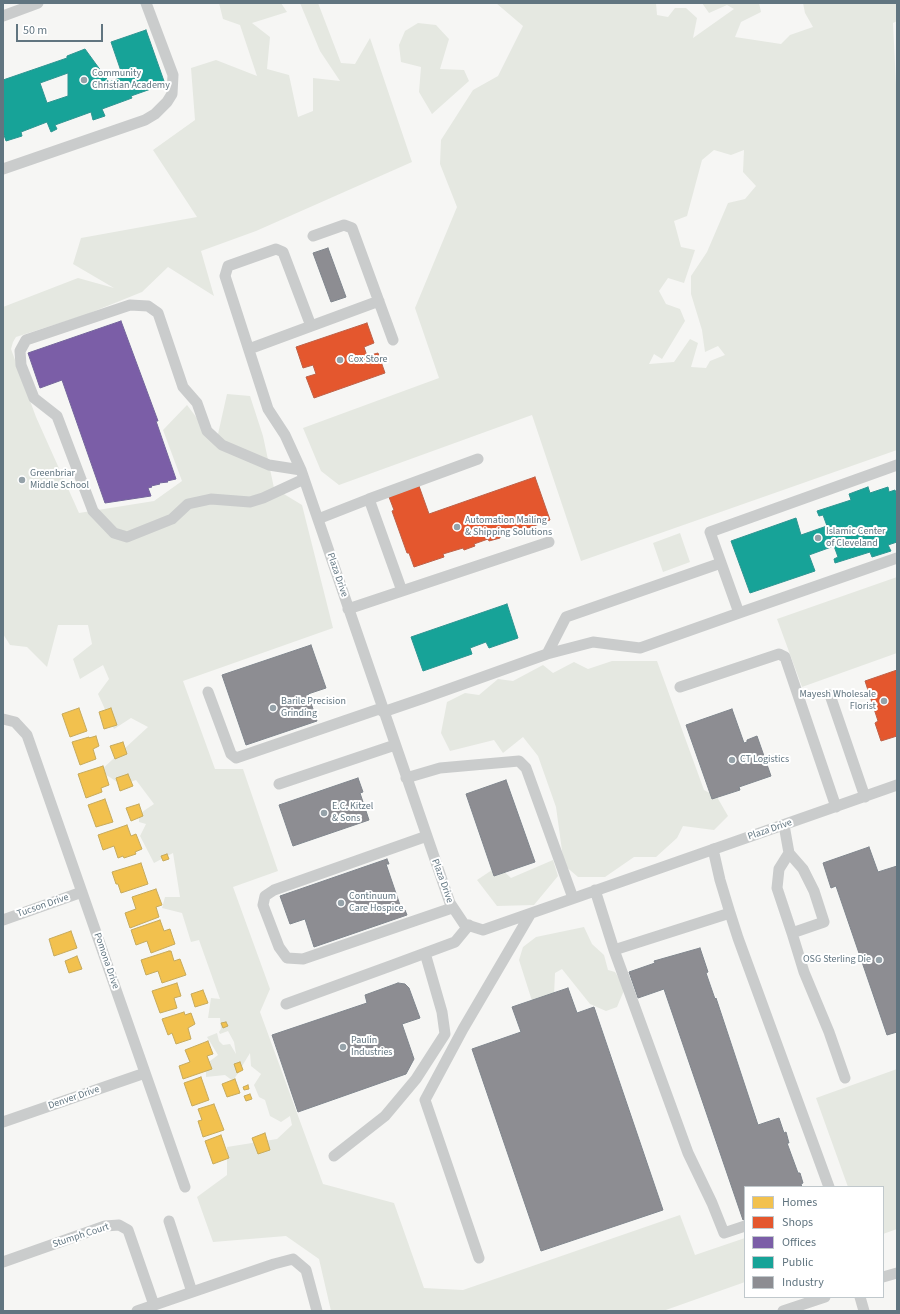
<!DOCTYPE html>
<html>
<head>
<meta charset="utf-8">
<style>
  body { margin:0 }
  #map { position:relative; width:900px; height:1314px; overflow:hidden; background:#f6f6f4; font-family:"Source Sans 3",sans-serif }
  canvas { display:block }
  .frame { position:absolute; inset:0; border:4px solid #617580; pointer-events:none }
  .legend { position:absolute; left:744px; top:1186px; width:140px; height:112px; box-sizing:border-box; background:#fff; border:1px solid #c0c8cc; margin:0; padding:5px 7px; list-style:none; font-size:12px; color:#617580 }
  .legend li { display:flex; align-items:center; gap:8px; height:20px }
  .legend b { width:20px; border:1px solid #c0c8cc }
  .scale { position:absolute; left:16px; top:24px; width:87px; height:18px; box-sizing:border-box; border:2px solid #617580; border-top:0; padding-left:5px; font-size:12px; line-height:14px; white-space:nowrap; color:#617580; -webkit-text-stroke:3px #fff; paint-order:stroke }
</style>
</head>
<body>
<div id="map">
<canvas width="900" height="1314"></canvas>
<div class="frame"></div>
<ul class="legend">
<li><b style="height:11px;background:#f2c14e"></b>Homes</li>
<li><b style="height:11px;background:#e4572e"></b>Shops</li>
<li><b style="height:11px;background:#7b5ea7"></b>Offices</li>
<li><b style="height:11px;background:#17a398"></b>Public</li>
<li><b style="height:11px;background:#8d8d92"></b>Industry</li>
</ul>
<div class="scale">50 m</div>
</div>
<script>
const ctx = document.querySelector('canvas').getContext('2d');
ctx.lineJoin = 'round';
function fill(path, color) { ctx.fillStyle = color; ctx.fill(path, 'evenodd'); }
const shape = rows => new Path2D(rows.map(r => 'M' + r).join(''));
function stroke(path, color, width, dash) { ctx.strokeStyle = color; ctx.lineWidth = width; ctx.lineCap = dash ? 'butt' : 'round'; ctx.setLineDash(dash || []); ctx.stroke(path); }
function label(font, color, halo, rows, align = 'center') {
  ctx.font = font + ' "Source Sans 3",sans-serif'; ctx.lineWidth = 4; ctx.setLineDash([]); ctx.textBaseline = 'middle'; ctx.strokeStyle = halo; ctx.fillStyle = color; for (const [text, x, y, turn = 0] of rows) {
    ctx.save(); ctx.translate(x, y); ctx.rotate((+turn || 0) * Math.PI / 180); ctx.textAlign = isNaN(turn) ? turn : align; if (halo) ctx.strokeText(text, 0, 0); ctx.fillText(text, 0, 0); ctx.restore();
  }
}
fill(shape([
  [219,3,281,3,287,12,252,23,270,37,267,69,289,75,298,117,313,111,313,78,340,81,320,51,300,3,318,3,341,63,355,64,370,38,412,162,256,231,201,251,214,296,168,267,142,292,85,315,16,337,13,342,11,349,36,417,79,513,154,501,182,481,163,430,187,405,216,443,227,394,250,396,263,436,274,488,302,505,333,628,183,681,215,769,243,769,278,871,233,887,270,989,260,1012,323,1184,394,1203,424,1288,463,1290,680,1215,695,1255,745,1238,745,1282,663,1311,331,1311,319,1259,286,1236,213,1242,197,1197,227,1175,227,1147,277,1139,292,1125,290,1116,281,1122,270,1116,265,1100,259,1097,254,1085,261,1074,251,1066,250,1053,233,1081,225,1075,206,1077,206,1064,218,1055,207,1037,217,1033,219,1041,223,1045,230,1044,236,1054,234,1042,228,1031,220,1034,219,1032,221,1029,220,1018,208,1018,211,998,220,999,199,940,191,942,182,913,162,908,165,897,180,897,173,853,154,863,140,836,146,824,139,822,139,814,154,804,136,780,122,785,100,771,148,727,131,718,114,729,98,694,109,679,103,665,80,679,73,659,92,644,88,625,58,625,47,667,27,647,10,645,3,634,3,307,78,278,114,288,73,264,81,238,197,217,153,150,195,120,191,68,216,60,257,76,240,25,223,19],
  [496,3,656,3,657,15,668,17,675,8,686,8,697,18,693,38,734,9,727,5,709,13,702,3,759,3,761,12,741,22,735,37,781,44,790,35,813,27,805,13,803,3,897,3,897,21,893,23,897,105,897,450,581,561,532,415,339,485,321,471,303,428,439,378,415,308,457,207,440,164,441,140,473,90,498,76,523,26],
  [714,150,731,155,744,150,743,172,756,186,745,199,728,203,707,252,691,276,691,294,702,330,705,352,718,346,725,355,710,361,706,368,691,367,698,343,690,339,674,362,649,364,654,354,662,359,685,321,680,309,666,304,659,291,668,278,684,283,695,250,681,247,674,221,687,216,702,160],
  [418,23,436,25,449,39,440,69,464,70,469,81,432,114,419,92,421,67,401,62,399,45,405,31],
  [680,533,690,562,663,572,653,543],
  [897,577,897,653,802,687,777,619],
  [612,661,657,661,704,790,717,797,728,816,714,830,683,826,677,838,656,857,634,857,605,877,578,877,564,865,556,807,538,756,523,737,503,753,494,740,450,751,441,733,447,702,465,693,479,695,498,679,513,681,543,665,553,673,574,662,588,669],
  [553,860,558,876,534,905,497,906,477,880,498,866,511,878],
  [584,927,592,944,604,955,608,970,615,972,625,988,617,1007,606,1011,590,1004,562,969,555,973,554,996,533,1004,519,960,523,947,536,937],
  [897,1069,897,1229,883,1234,883,1187,848,1187,816,1098]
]), '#e5e8e1');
const homes = shape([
  [79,708,87,731,70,737,62,714,79,708],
  [111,708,117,725,104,729,99,712,111,708],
  [96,736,99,746,93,749,96,759,80,765,72,742,89,737,89,738,96,736],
  [123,742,127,754,115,759,110,746,123,742],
  [103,766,109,785,101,788,102,792,86,798,78,774,103,766],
  [128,774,133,786,120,791,116,778,128,774],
  [105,799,113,822,96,827,88,805,105,799],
  [139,804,143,816,131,821,126,808,139,804],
  [127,825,131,836,136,834,142,849,135,852,136,854,124,858,123,856,118,858,114,846,103,850,98,835,127,825],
  [167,854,169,859,163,861,161,856,167,854],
  [141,863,148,884,121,893,118,884,116,884,112,872,141,863],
  [156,889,162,905,156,907,159,917,130,928,125,913,136,909,132,897,156,889],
  [160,920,164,931,170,929,175,944,151,953,147,941,136,945,131,930,160,920],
  [71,931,77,948,54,956,49,939,71,931],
  [169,951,171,951,174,961,180,959,186,975,162,983,158,971,146,975,141,960,169,951],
  [77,956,82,969,69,973,65,961,77,956],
  [177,983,181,996,174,998,177,1008,160,1013,152,991,177,983],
  [203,990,208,1003,195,1007,191,994,203,990],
  [184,1012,185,1015,191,1013,195,1024,188,1028,191,1039,176,1044,172,1033,168,1035,162,1019,184,1012],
  [226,1022,228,1026,223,1028,221,1023,226,1022],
  [208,1041,213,1054,207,1056,212,1069,183,1079,179,1066,190,1062,185,1050,208,1041],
  [240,1062,243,1070,237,1073,234,1064,240,1062],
  [201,1077,209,1100,192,1106,184,1083,201,1077],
  [235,1079,240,1093,227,1097,222,1084,235,1079],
  [248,1085,249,1089,244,1090,243,1087,248,1085],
  [250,1094,252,1099,246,1101,244,1096,250,1094],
  [214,1104,224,1130,203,1137,198,1121,202,1120,198,1109,214,1104],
  [265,1133,270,1150,258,1154,252,1138,265,1133],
  [221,1135,229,1158,213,1164,205,1141,221,1135]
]);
fill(homes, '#f2c14e');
stroke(homes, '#c6aa5d', 1);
const shops = shape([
  [367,323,374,343,364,347,367,356,378,353,385,373,314,398,306,377,316,374,313,365,303,368,296,347,367,323],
  [535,477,550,520,520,531,519,528,500,535,500,538,489,541,488,539,474,544,475,546,464,550,463,548,443,554,444,557,414,567,409,553,407,553,392,511,394,510,389,497,419,486,429,514,535,477],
  [897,670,897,736,881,741,875,723,878,721,865,681,897,670]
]);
fill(shops, '#e4572e');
stroke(shops, '#bd6047', 1);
const offices = shape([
  [121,321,158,421,156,421,176,479,167,481,168,482,159,483,160,484,151,486,152,487,148,488,151,496,105,503,62,380,40,388,28,353,121,321]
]);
fill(offices, '#7b5ea7');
stroke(offices, '#73659b', 1);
const public = shape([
  [146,30,165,84,131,96,132,98,102,109,105,116,93,120,91,112,55,125,57,129,51,132,47,122,21,132,22,136,6,141,3,132,3,80,67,58,67,56,85,49,109,82,123,77,111,42,146,30],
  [68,73,68,96,47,103,40,83,68,73],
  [868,487,870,493,888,487,889,492,895,490,897,496,897,542,888,545,891,551,872,557,870,552,835,563,834,559,838,557,834,546,809,555,815,571,750,593,731,541,796,518,801,535,827,526,823,515,819,516,817,511,851,500,849,494,868,487],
  [507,604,518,638,489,648,486,642,470,648,472,654,423,671,411,637,507,604]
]);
fill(public, '#17a398');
stroke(public, '#2d9591', 1);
const industry = shape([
  [328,248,346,297,331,302,313,253,328,248],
  [311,645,326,688,308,694,317,721,246,745,222,675,311,645],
  [732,709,744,743,747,742,747,740,757,736,771,776,739,787,740,790,712,799,686,725,732,709],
  [358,778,363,792,360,793,369,820,293,846,279,805,358,778],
  [506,780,535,862,494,876,466,794,506,780],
  [869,847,878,872,897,866,897,1032,887,1035,836,886,831,888,823,863,869,847],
  [387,859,389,864,386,864,402,911,405,910,407,915,314,947,305,919,290,924,280,896,387,859],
  [700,948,708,972,706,973,715,999,716,998,758,1125,779,1118,784,1133,786,1132,789,1143,787,1143,798,1173,800,1173,803,1183,801,1184,802,1187,745,1187,745,1219,743,1220,664,989,638,998,629,972,655,963,654,961,700,948],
  [398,983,405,984,409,988,420,1018,402,1024,414,1059,406,1074,298,1112,272,1035,367,1003,365,995,398,983],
  [568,988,577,1013,594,1007,663,1210,541,1251,472,1049,521,1032,512,1007,568,988]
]);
fill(industry, '#8d8d92');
stroke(industry, '#80868d', 1);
stroke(shape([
  [3,16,38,3],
  [3,169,145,120,155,114,167,102,172,94,173,75,146,3],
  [313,236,344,225,352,228,393,340],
  [311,326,283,252,276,249,228,266,225,276,268,409,285,435,301,470,450,903,464,924,483,930,897,785],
  [249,349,379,301],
  [897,465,710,532,739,613,897,558],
  [301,470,269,465,222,445,207,431,197,403,183,387,158,313,148,306,130,305,26,340,20,351,21,365,34,398,57,416,93,511,114,533,127,537,172,519,188,504,211,499,250,502,263,498,304,479],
  [318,519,369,499],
  [402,591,369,499,478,459],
  [348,609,549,542],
  [547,654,566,617,721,563],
  [680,687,779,654,785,657,836,807],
  [208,692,231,754,236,758,382,708],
  [830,695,865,797],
  [383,712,424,698,547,654,593,642,640,648,739,613],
  [3,719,15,722,27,735,185,1187],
  [406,778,440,768,519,761,526,768,573,898],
  [279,784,395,745],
  [784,825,789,853,803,869,814,891,824,922,792,933,804,972,829,1032,845,1078],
  [427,836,274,890,265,896,263,905,279,947,287,958,303,959,452,908],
  [789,853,779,869,777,888,792,933],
  [595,890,614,950,730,913,720,880,713,849],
  [730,913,738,938,829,1187],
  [3,920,82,892],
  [614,950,688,1153,712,1203,724,1233,745,1226],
  [286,1004,393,965,455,942,469,925],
  [3,1122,145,1073],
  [334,1156,385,1116,416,1079,445,1034,442,1012,425,953],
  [169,1221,192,1292],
  [479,1258,425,1100,463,1029,531,913],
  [3,1262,105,1226,119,1225,128,1230,154,1305],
  [883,1277,897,1273],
  [860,1297,864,1311],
  [137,1311,274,1264,293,1259,306,1270,317,1311],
  [783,1311,825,1297]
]), '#cacccc', 11);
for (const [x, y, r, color] of [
  [84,80,4,"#95a2a9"],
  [340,360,4,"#95a2a9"],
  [22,480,4,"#95a2a9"],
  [457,527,4,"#95a2a9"],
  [818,538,4,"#95a2a9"],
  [884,701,4,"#95a2a9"],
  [273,708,4,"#95a2a9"],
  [732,760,4,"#95a2a9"],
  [324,813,4,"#95a2a9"],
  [341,903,4,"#95a2a9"],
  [879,960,4,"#95a2a9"],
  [343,1047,4,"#95a2a9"]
]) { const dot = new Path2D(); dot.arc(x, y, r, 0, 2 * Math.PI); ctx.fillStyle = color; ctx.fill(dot); stroke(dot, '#fff', 1.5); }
label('10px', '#617580', '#fff', [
  ["Community",92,74],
  ["Christian Academy",92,86],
  ["Cox Store",348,360],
  ["Greenbriar",30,474],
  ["Middle School",30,486],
  ["Automation Mailing",465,521],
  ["& Shipping Solutions",465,533],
  ["Islamic Center",826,532],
  ["of Cleveland",826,544],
  ["Mayesh Wholesale",876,695,"right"],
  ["Florist",876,707,"right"],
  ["Barile Precision",281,702],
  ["Grinding",281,714],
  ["CT Logistics",740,760],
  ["E.C. Kitzel",332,807],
  ["& Sons",332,819],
  ["Continuum",349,897],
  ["Care Hospice",349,909],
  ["OSG Sterling Die",871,960,"right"],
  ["Paulin",351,1041],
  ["Industries",351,1053]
], 'left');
label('10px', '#617580', '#fff', [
  ["Plaza Drive",337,575,71],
  ["Plaza Drive",770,830,-19],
  ["Plaza Drive",442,881,70],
  ["Tucson Drive",43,906,-19],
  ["Pomona Drive",106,961,71],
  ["Denver Drive",74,1098,-19],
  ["Stumph Court",81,1236,-18]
]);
</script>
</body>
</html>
